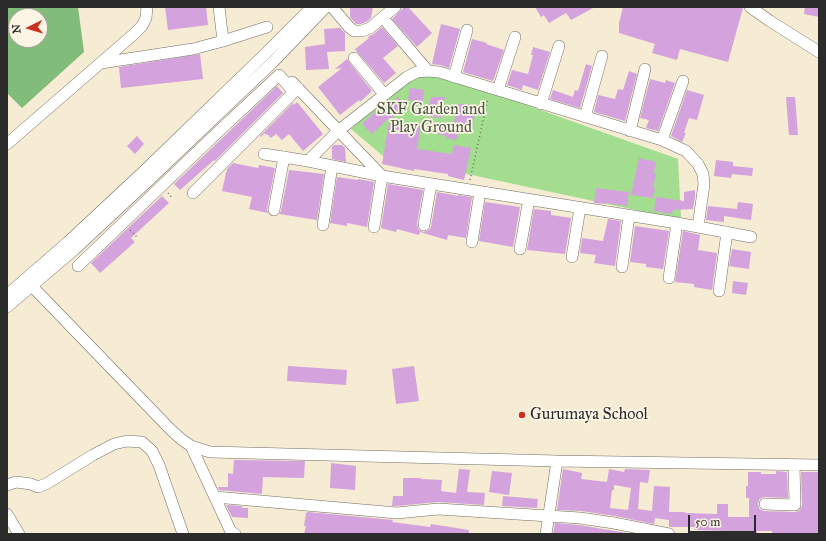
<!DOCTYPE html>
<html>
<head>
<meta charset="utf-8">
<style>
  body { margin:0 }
  #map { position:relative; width:826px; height:541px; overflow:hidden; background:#f6ebd3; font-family:"IM FELL Great Primer",serif }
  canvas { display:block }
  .frame { position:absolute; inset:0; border:8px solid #2b2b2b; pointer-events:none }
  .north { position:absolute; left:8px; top:8px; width:40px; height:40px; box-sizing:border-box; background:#fcf5e5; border:1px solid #a8a49b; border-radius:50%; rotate:265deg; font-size:11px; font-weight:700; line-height:16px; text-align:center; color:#2b2b2b }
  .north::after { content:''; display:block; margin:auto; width:14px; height:18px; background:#c8321e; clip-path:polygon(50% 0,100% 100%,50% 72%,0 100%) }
  .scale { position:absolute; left:688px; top:515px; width:68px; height:18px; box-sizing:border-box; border:2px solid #2b2b2b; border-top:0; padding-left:5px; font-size:12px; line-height:14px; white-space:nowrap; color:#2b2b2b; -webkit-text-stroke:3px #fcf5e5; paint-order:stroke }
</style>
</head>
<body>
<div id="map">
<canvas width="826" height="541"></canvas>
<div class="frame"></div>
<div class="north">N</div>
<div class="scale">50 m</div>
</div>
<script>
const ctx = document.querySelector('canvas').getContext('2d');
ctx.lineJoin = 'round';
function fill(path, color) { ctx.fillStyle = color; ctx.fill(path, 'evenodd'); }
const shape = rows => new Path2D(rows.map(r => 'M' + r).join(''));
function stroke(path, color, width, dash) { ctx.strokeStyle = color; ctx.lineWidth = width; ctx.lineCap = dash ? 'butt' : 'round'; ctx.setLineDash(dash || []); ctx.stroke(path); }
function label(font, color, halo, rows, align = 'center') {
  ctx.font = font + ' "IM FELL Great Primer",serif'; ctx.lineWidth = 3.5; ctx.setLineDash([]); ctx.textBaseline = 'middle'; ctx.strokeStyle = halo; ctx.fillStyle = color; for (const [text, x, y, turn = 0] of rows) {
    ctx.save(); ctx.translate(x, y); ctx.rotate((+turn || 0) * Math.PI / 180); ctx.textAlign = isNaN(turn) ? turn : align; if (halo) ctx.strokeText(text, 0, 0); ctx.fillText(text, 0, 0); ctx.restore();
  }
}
fill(shape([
  [420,67,678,159,681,218,673,218,383,156,351,129]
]), '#a3dd8f');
fill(shape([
  [7,7,78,7,84,52,22,108,7,93],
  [16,16,40,16,40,40,16,40]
]), '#82bc7a');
fill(shape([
  [165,7,206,7,208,25,168,30],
  [350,7,373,7,371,18,366,22,361,24,356,24,350,17],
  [404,7,408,7,432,33,417,47,392,19],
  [535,7,595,7,571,20,566,13,549,23,544,15,541,17],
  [623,7,743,7,743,8,728,62,680,49,677,60,652,53,655,44,619,33,619,23],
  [805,7,819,7,819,17,804,14],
  [441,24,460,29,449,68,440,65,432,64],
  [382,27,398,46,383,58,396,73,384,83,359,54,356,51,357,50,354,50,369,38,368,37,369,36,374,34],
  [340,28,345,33,345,51,327,52,329,69,306,70,305,47,325,44,324,29],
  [472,39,487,43,486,44,504,50,493,81,463,72],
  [533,47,550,52,538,90,523,85,522,90,507,85,512,70,528,74,533,55,531,55],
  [200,54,203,79,121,88,119,67],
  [347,59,349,62,372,91,360,102,359,100,340,115,318,87,342,68,335,69],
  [586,64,592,66,580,108,550,99,553,90,573,97,575,90,578,91],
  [629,71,637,74,625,121,594,112,598,95,615,99,618,89,623,90],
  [650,79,665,83,666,80,675,83,658,131,646,128,649,120,640,118],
  [277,86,283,93,215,161,214,160,180,190,174,184],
  [410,88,424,90,423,102,408,100],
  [687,90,704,95,697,120,689,118,684,133,686,133,682,142,671,136],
  [398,97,406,106,392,118,400,120,399,123,421,126,417,149,452,154,454,145,471,148,464,180,448,176,448,174,414,169,414,171,382,164,390,117,372,134,362,124,377,110,380,113],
  [431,97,445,97,441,118,427,116],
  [786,97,795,97,798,135,789,135],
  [297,102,323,134,303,151,289,134,282,140,276,134,271,138,267,134,266,135,265,133,261,137,260,136,293,103,294,105],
  [458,104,476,105,473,126,454,122],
  [441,122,460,127,456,140,446,138,447,136,437,134],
  [137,136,144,144,135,154,127,146],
  [334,145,342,145,345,148,346,162,332,159,332,147],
  [639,158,656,162,654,173,656,174,653,188,655,188,653,198,631,195],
  [716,160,733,162,733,166,753,168,752,176,732,174,731,178,714,176],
  [233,163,258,168,259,165,275,168,267,209,268,213,249,209,252,197,222,191,227,169],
  [289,170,324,174,317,220,279,214,281,211],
  [337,177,358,180,358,179,374,182,367,227,347,223,347,226,330,223],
  [388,184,423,190,417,224,418,228,419,230,423,232,427,231,429,230,431,227,437,192,458,196,458,195,472,197,466,238,448,235,447,240,420,232,419,235,397,229,396,232,381,228],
  [596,188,629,192,627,206,606,203,606,204,594,203],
  [695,190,695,197,693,209,673,210,672,214,654,211,656,197,684,201,684,192],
  [162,196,169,203,131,238,135,242,100,273,91,263],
  [485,202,520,207,513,247,479,241],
  [738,202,753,204,751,220,724,216,724,222,706,220,708,206,737,209],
  [534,209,551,211,551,215,571,218,565,254,527,250],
  [608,219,621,221,615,266,594,263,596,255,580,253,582,238,603,241],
  [635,226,669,231,663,269,646,267,646,264,630,262],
  [683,231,700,235,698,250,717,253,712,290,694,287,694,284,675,282],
  [732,249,751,252,749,269,729,266],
  [733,281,748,283,746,295,732,293],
  [288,366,347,370,346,385,287,381],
  [414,366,419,401,396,404,392,369],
  [234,460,305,461,304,478,263,477,262,494,219,490,218,487,228,487,228,473,233,474],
  [331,463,356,466,355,490,330,488],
  [459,469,470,470,467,492,485,493,484,505,438,502,397,506,392,506,393,496,403,496,403,478,421,478,421,479,442,480,441,491,456,493],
  [563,469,582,473,581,479,607,482,609,469,624,472,625,469,650,470,648,483,640,482,638,509,652,511,654,486,670,487,669,512,685,512,685,513,717,514,717,504,728,504,728,517,749,517,749,498,746,498,746,486,748,486,748,472,761,472,761,474,776,474,776,471,787,472,788,498,765,497,761,498,759,500,758,504,759,508,761,510,764,511,795,512,799,511,801,508,802,505,801,472,819,472,819,534,772,534,772,531,757,531,757,533,729,533,729,531,694,530,694,527,669,527,669,520,655,518,654,524,615,516,581,511,557,510],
  [614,485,631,488,628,510,610,508,612,490,614,490],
  [492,471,512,473,509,495,489,492],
  [503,496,538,499,537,508,502,506],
  [226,505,242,506,242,508,248,508,248,518,232,517],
  [308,512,393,520,392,522,430,527,431,524,469,530,469,534,304,534,306,526,304,526,306,513],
  [555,523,579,525,633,534,553,534]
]), '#d4a2dd');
const minor = shape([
  [219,7,223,41],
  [332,7,349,27,354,31,362,31,370,28,395,7],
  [750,7,770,21,819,52],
  [388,24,428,71],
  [354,58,384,94],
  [101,63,193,49,223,41,267,27],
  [454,77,467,30],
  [292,82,382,176,374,227],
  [498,90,515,37],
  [541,104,559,46],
  [585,117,602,56],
  [630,131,645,69],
  [662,140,683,81],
  [7,144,134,34,142,26,146,18,147,7],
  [264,154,308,161,382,176,677,223,751,237],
  [308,161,338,131,407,77,417,72,428,71,439,72,662,140,686,151,698,164,703,174,704,184,698,227],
  [193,193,298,88],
  [274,210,284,157],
  [323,225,332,166],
  [424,225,431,184],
  [472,242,480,192],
  [520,249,529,199],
  [572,257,580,208],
  [78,266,219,131,279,75,294,92],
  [622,267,629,216],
  [669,278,677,223],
  [25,279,171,430,181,439,191,446,210,452,557,461,819,465],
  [719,291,727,232],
  [7,295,68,242,142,173,266,53,312,7],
  [7,307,75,249,149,180,273,62,326,7],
  [191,446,231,532,235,534],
  [7,485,16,482,31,484,38,487,46,484,93,455,114,444,127,441,142,442,152,451,159,465,183,534],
  [215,497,397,513,438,509,580,518,614,523,669,534],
  [765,504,795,505,794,465],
  [7,514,19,534],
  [546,534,557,461]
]);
stroke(minor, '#726e66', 12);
stroke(shape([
  [470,180,488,98],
  [168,193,173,199],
  [130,230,137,237]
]), '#726e66', 1.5, [1, 3]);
stroke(minor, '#fff', 11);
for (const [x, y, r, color] of [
  [522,415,4,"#c8321e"]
]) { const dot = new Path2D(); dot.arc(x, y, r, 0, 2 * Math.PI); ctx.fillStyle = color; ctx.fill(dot); stroke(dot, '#fcf5e5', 1.5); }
label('16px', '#495844', '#fcf5e5', [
  ["SKF Garden and",431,110],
  ["Play Ground",431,128]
]);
label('16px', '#2b2b2b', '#fcf5e5', [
  ["Gurumaya School",530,415]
], 'left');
</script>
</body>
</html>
